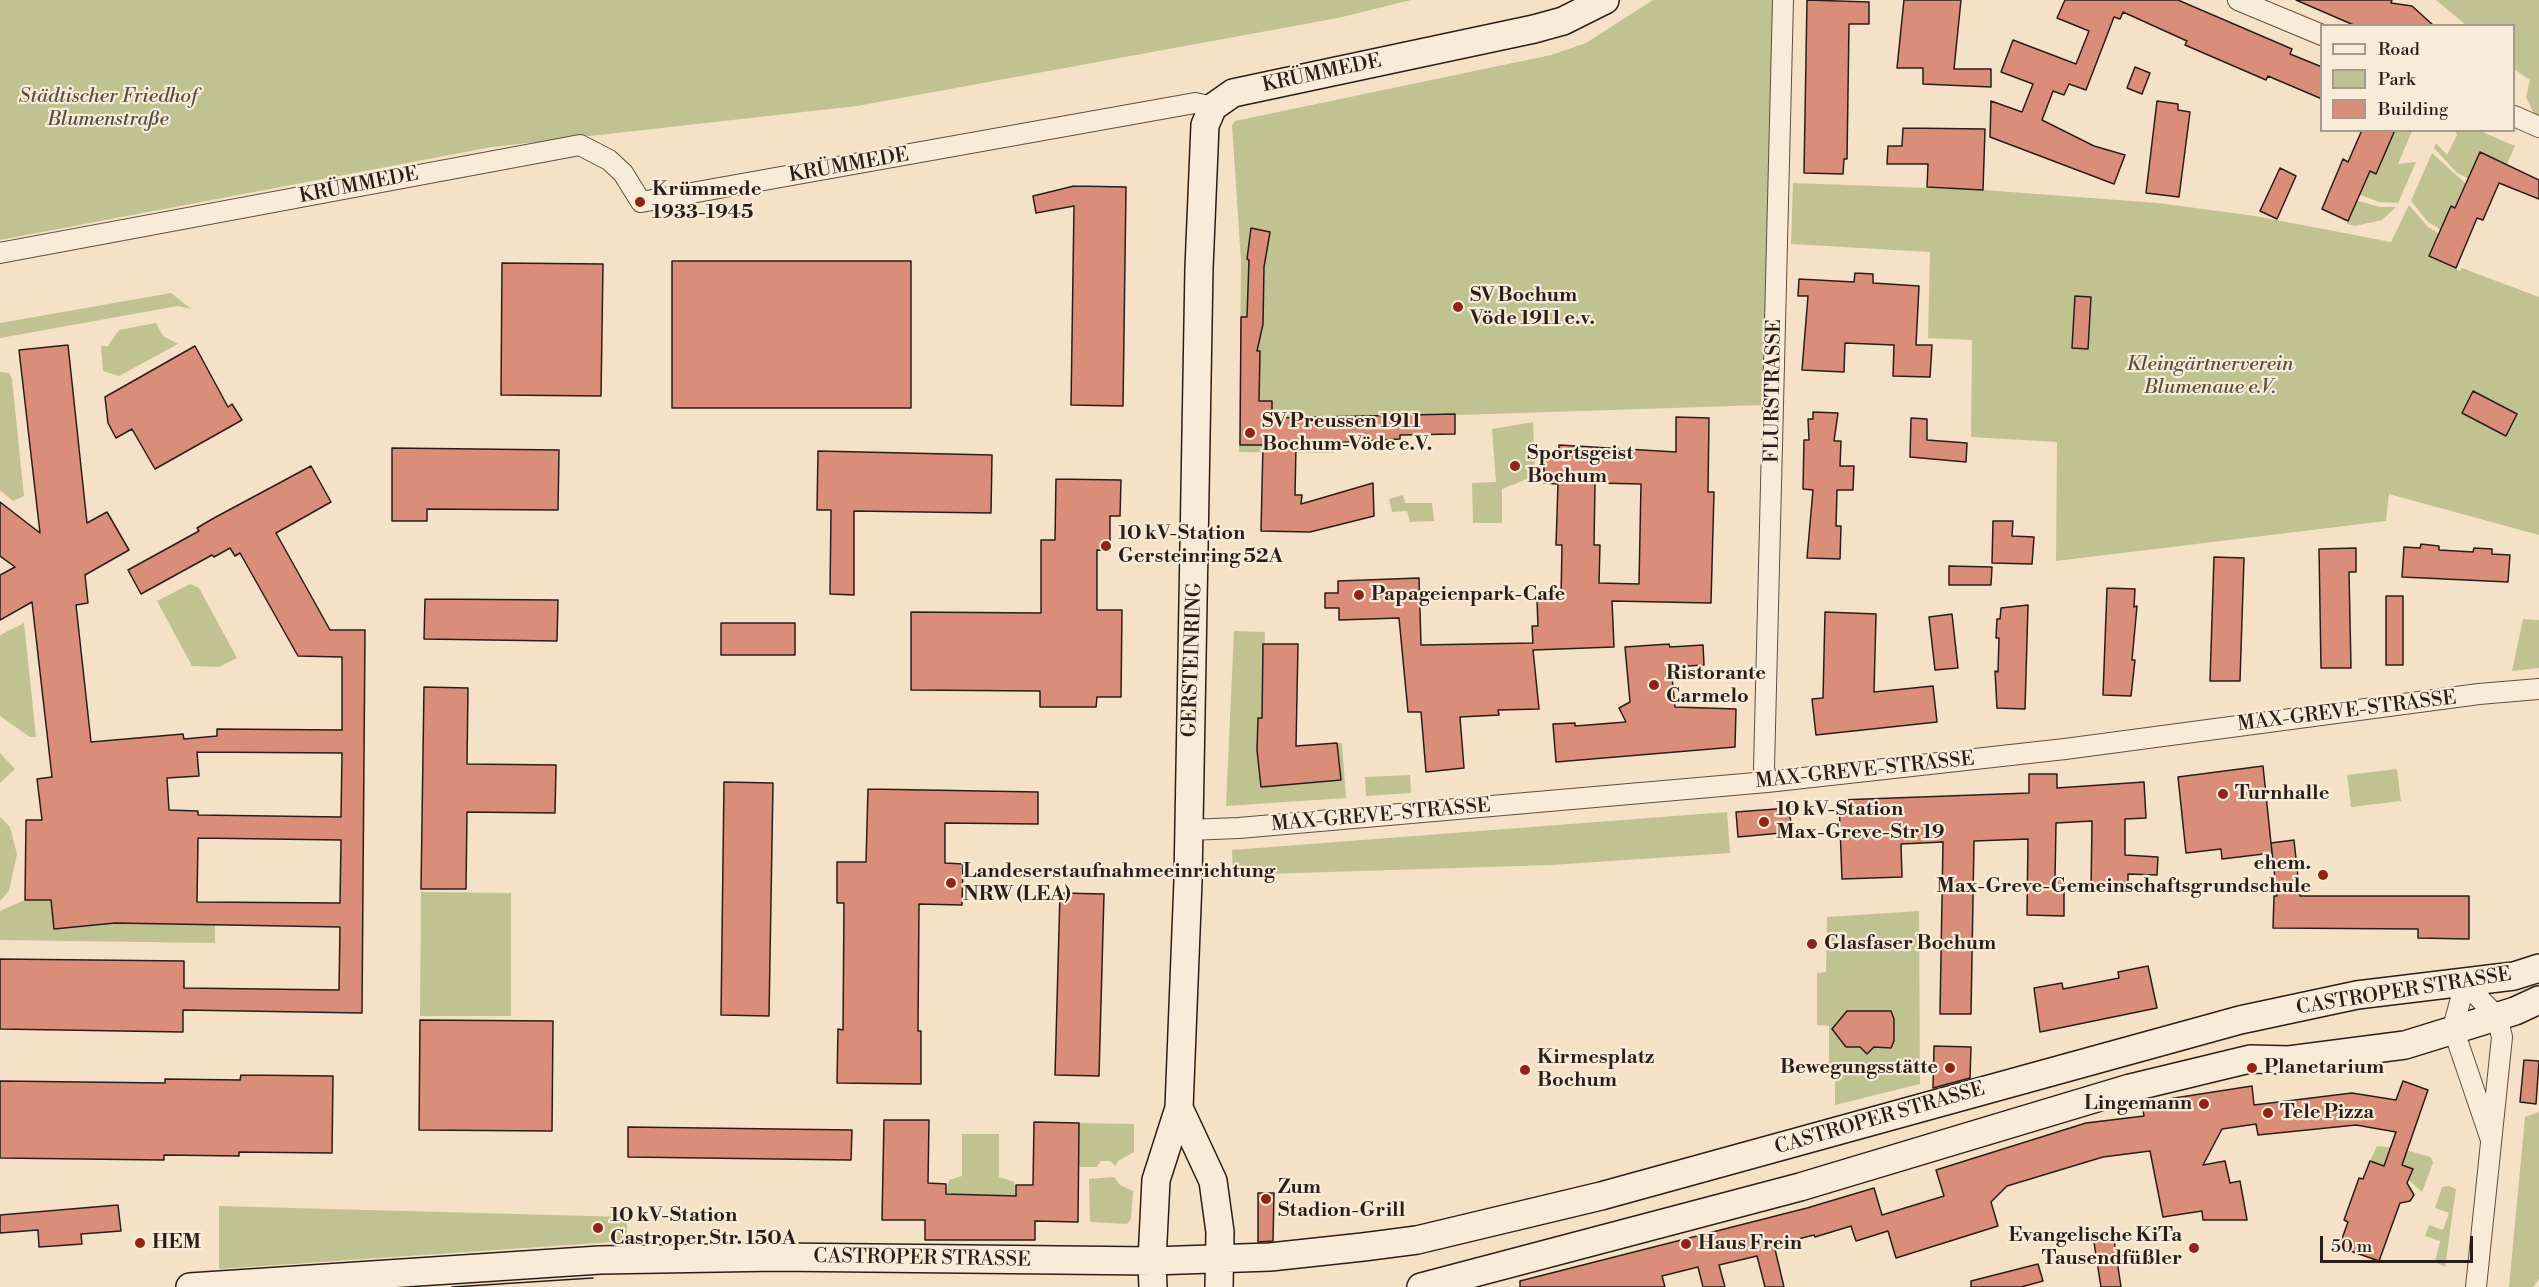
<!DOCTYPE html>
<html>
<head>
<meta charset="utf-8">
<style>
  body { margin:0 }
  #map { position:relative; width:2539px; height:1287px; overflow:hidden; background:#f5e1c5; font-family:"Libre Bodoni",serif }
  canvas { display:block }
  .legend { position:absolute; left:2320px; top:24px; width:195px; height:108px; box-sizing:border-box; background:#f8ecd9; border:2px solid #a69a8c; margin:0; padding:8px 10px; list-style:none; font-size:18px; color:#2a1e18 }
  .legend li { display:flex; align-items:center; gap:12px; height:30px }
  .legend b { width:30px; border:2px solid #a69a8c }
  .scale { position:absolute; left:2320px; top:1236px; width:153px; height:27px; box-sizing:border-box; border:3px solid #2a1e18; border-top:0; padding-left:8px; font-size:18px; line-height:21px; white-space:nowrap; color:#2a1e18; -webkit-text-stroke:4px #f8ecd9; paint-order:stroke }
</style>
</head>
<body>
<div id="map">
<canvas width="2539" height="1287"></canvas>
<ul class="legend">
<li><b style="height:8px;background:#f8ecd9"></b>Road</li>
<li><b style="height:16px;background:#c0c292"></b>Park</li>
<li><b style="height:16px;background:#da8e7a"></b>Building</li>
</ul>
<div class="scale">50 m</div>
</div>
<script>
const ctx = document.querySelector('canvas').getContext('2d');
ctx.lineJoin = 'round';
function fill(path, color) { ctx.fillStyle = color; ctx.fill(path, 'evenodd'); }
const shape = rows => new Path2D(rows.map(r => 'M' + r).join(''));
function stroke(path, color, width, dash) { ctx.strokeStyle = color; ctx.lineWidth = width; ctx.lineCap = dash ? 'butt' : 'round'; ctx.setLineDash(dash || []); ctx.stroke(path); }
function label(font, color, halo, rows, align = 'center') {
  ctx.font = font + ' "Libre Bodoni",serif'; ctx.lineWidth = 4.5; ctx.setLineDash([]); ctx.textBaseline = 'middle'; ctx.strokeStyle = halo; ctx.fillStyle = color; for (const [text, x, y, turn = 0] of rows) {
    ctx.save(); ctx.translate(x, y); ctx.rotate((+turn || 0) * Math.PI / 180); ctx.textAlign = isNaN(turn) ? turn : align; if (halo) ctx.strokeText(text, 0, 0); ctx.fillText(text, 0, 0); ctx.restore();
  }
}
fill(shape([
  [0,0,1411,0,1338,18,857,106,492,147,0,240],
  [1653,0,1775,0,1764,405,1336,419,1334,453,1239,452,1241,261,1232,125,1235,121,1551,55,1586,43],
  [2436,0,2539,0,2539,116,2534,114,2526,97,2530,80,2514,69,2514,26,2466,25],
  [2455,130,2480,131,2515,146,2507,164,2480,152,2468,178,2457,173,2434,148,2436,143,2447,155,2457,135],
  [2394,131,2412,131,2398,164,2416,162,2398,203,2379,202,2358,194,2370,171,2376,173],
  [2432,153,2466,184,2455,208,2450,206,2441,230,2428,222,2411,201],
  [1793,183,1984,190,2158,203,2255,216,2391,242,2409,205,2428,227,2440,234,2429,257,2460,271,2462,268,2539,297,2539,535,2389,494,2386,521,2056,561,2057,442,1971,437,1972,340,1928,338,1930,252,1791,244],
  [2355,200,2380,207,2396,207,2382,220,2355,226,2347,224],
  [171,293,191,309,178,306,0,338,0,323],
  [156,323,163,336,178,344,119,376,103,371,101,346,108,346,119,330],
  [0,372,9,373,12,379,24,496,13,501,0,490],
  [1533,422,1535,476,1502,489,1502,523,1473,523,1472,483,1496,482,1492,429],
  [1403,495,1405,503,1432,503,1434,521,1410,522,1407,511,1392,512,1389,499],
  [190,584,199,588,237,658,219,667,192,666,157,601],
  [2523,619,2539,620,2539,668,2512,671],
  [24,623,36,737,30,737,0,716,0,635],
  [1234,631,1265,632,1262,718,1257,750,1261,787,1340,780,1337,743,1342,743,1346,798,1226,806],
  [0,753,15,769,0,783],
  [2397,769,2401,801,2351,807,2347,775],
  [1410,775,1411,793,1366,796,1365,777],
  [1727,812,1730,853,1551,865,1233,875,1232,850],
  [0,817,10,827,17,854,9,891,0,901],
  [421,892,511,893,511,1016,420,1016],
  [25,900,51,900,54,929,117,922,215,925,215,943,0,940,0,911],
  [1919,911,1920,1084,1835,1105,1835,1077,1829,1077,1829,1026,1817,1025,1817,973,1826,972,1827,917],
  [2539,1112,2539,1279,2533,1287,2509,1287,2525,1117],
  [1079,1123,1134,1124,1134,1152,1118,1161,1116,1166,1110,1161,1101,1161,1097,1167,1079,1167],
  [962,1134,999,1134,999,1177,1014,1182,1016,1196,946,1194,949,1180,962,1176],
  [2377,1146,2402,1149,2431,1157,2433,1163,2422,1192,2409,1180,2412,1168,2395,1163,2384,1166,2370,1161],
  [1114,1177,1120,1185,1133,1191,1131,1219,1127,1224,1090,1222,1089,1179],
  [2449,1186,2456,1189,2445,1267,2435,1262,2440,1241,2425,1236,2429,1225,2443,1230,2449,1213,2435,1208,2442,1187],
  [219,1206,627,1217,627,1241,219,1269]
]), '#c0c292');
const building = shape([
  [1807,0,1869,2,1869,24,1849,24,1847,159,1844,159,1843,174,1804,173,1807,0],
  [1904,0,1961,0,1954,69,1991,69,1991,87,1923,84,1923,68,1897,68,1904,0],
  [2065,0,2178,0,2292,49,2290,54,2322,67,2322,99,2268,76,2266,80,2185,45,2187,41,2123,12,2120,19,2114,17,2086,90,2069,84,2064,95,2053,91,2042,120,2094,146,2125,155,2114,184,1990,137,1991,101,2022,112,2033,84,2001,72,2013,40,2076,64,2089,31,2057,18,2065,0],
  [2296,0,2392,0,2391,3,2412,6,2434,26,2356,26,2296,0],
  [2135,67,2150,73,2142,94,2127,88,2135,67],
  [2157,101,2178,104,2178,110,2190,112,2179,197,2146,193,2157,101],
  [1903,128,1985,129,1983,190,1927,187,1928,164,1887,164,1888,146,1902,146,1903,128],
  [2362,130,2395,130,2376,174,2370,171,2348,221,2322,209,2343,159,2348,162,2362,130],
  [2480,152,2539,180,2539,199,2499,183,2483,220,2477,218,2456,268,2429,256,2451,206,2455,208,2480,152],
  [2280,168,2296,176,2277,219,2260,211,2280,168],
  [1074,186,1126,187,1123,406,1071,405,1074,206,1036,213,1033,196,1074,186],
  [1251,228,1270,232,1264,267,1263,324,1257,351,1260,351,1259,401,1272,401,1272,418,1455,414,1455,434,1400,435,1400,439,1296,445,1295,495,1302,495,1301,504,1373,483,1374,516,1310,532,1261,531,1263,445,1240,445,1241,317,1247,317,1249,260,1247,259,1251,228],
  [672,261,911,261,911,408,672,408,672,261],
  [502,263,603,264,601,396,501,395,502,263],
  [1855,273,1873,274,1873,283,1919,286,1916,345,1932,345,1930,377,1893,376,1894,345,1845,343,1844,372,1802,370,1808,296,1798,296,1799,279,1854,282,1855,273],
  [2075,296,2091,297,2088,349,2072,348,2075,296],
  [68,345,87,523,107,512,129,550,85,575,88,603,76,605,91,742,183,734,184,739,217,736,217,729,342,730,342,657,298,656,240,553,235,556,230,548,214,557,212,555,141,594,128,570,199,531,197,528,214,518,311,466,331,502,276,533,330,630,365,630,362,1013,183,1010,183,1032,0,1029,0,959,184,961,184,988,339,990,340,927,115,923,54,929,51,900,25,900,26,820,42,820,37,779,52,777,32,602,0,620,0,575,15,567,0,556,0,502,40,533,19,350,68,345],
  [197,752,342,753,341,817,198,815,198,811,169,810,167,778,199,776,197,752],
  [198,838,341,840,340,903,197,902,198,838],
  [195,346,228,407,232,404,242,420,155,469,132,429,116,438,108,423,105,397,195,346],
  [2473,391,2517,414,2506,436,2462,413,2473,391],
  [1813,412,1838,413,1834,441,1841,441,1840,466,1854,466,1853,490,1837,490,1836,526,1841,526,1840,559,1807,558,1813,490,1803,489,1804,440,1809,440,1808,419,1813,419,1813,412],
  [1676,417,1709,418,1708,492,1714,492,1711,603,1612,601,1614,647,1533,650,1539,709,1498,710,1499,715,1460,717,1464,768,1426,772,1421,712,1408,712,1399,618,1339,620,1339,608,1325,608,1325,593,1338,593,1338,581,1419,578,1421,645,1533,643,1532,626,1538,626,1537,600,1561,599,1562,545,1556,545,1558,484,1544,483,1544,456,1559,456,1559,445,1676,452,1676,417],
  [1595,483,1641,484,1639,584,1599,583,1600,545,1594,545,1595,483],
  [1911,418,1927,419,1927,440,1967,443,1966,462,1910,457,1911,418],
  [392,448,559,450,558,510,427,509,427,521,392,521,392,448],
  [818,451,992,455,991,513,854,511,854,595,830,594,831,510,817,510,818,451],
  [1056,479,1121,480,1120,516,1110,516,1110,551,1097,550,1097,610,1122,610,1121,697,1097,697,1096,707,1040,707,1040,691,911,690,911,612,1041,613,1041,540,1055,540,1056,479],
  [1993,521,2013,521,2012,536,2034,537,2032,564,1992,563,1993,521],
  [2421,544,2439,546,2439,550,2473,552,2474,548,2492,549,2492,554,2510,555,2508,582,2402,577,2404,547,2420,548,2421,544],
  [2356,548,2356,572,2349,572,2351,668,2321,668,2319,549,2356,548],
  [2214,557,2244,558,2240,681,2210,681,2214,557],
  [1949,566,1992,567,1991,585,1949,585,1949,566],
  [2107,588,2135,589,2134,607,2137,606,2132,660,2135,660,2131,696,2103,695,2107,588],
  [2386,596,2403,596,2403,665,2386,665,2386,596],
  [425,599,558,600,557,641,424,639,425,599],
  [2028,605,2025,709,1997,708,1995,671,1998,672,1999,638,1996,638,1997,619,2000,619,2001,608,2028,605],
  [1825,612,1876,614,1874,692,1933,686,1937,722,1816,735,1812,699,1823,698,1825,612],
  [1952,614,1958,668,1935,670,1929,617,1952,614],
  [721,623,795,623,795,655,721,655,721,623],
  [1263,644,1298,644,1296,746,1337,743,1341,780,1261,787,1257,750,1258,718,1262,718,1263,644],
  [1669,644,1670,647,1703,645,1704,665,1671,667,1675,707,1736,709,1735,747,1556,762,1553,724,1575,723,1575,726,1626,722,1619,708,1630,702,1625,647,1669,644],
  [424,687,468,688,467,764,556,765,555,813,467,812,466,889,421,889,424,687],
  [2263,766,2272,853,2222,859,2221,849,2186,853,2178,777,2263,766],
  [2029,774,2057,774,2057,788,2144,782,2146,818,2125,819,2125,855,2158,857,2157,875,2128,874,2128,885,2108,883,2108,891,2091,891,2092,821,2056,823,2055,879,2064,879,2064,916,2027,915,2028,839,1974,841,1971,1014,1940,1014,1943,842,1901,844,1902,877,1842,879,1839,800,2029,793,2029,774],
  [724,782,773,783,769,1016,721,1015,724,782],
  [868,789,1038,792,1038,824,945,823,945,863,963,864,962,905,919,904,918,1031,921,1031,921,1084,837,1083,838,1029,843,1030,844,903,837,903,837,862,866,862,868,789],
  [1789,808,1792,832,1738,837,1736,812,1789,808],
  [2294,840,2300,896,2469,896,2469,939,2418,938,2418,929,2273,928,2274,896,2277,896,2271,843,2294,840],
  [1060,893,1104,894,1099,1076,1055,1075,1060,893],
  [2148,966,2157,1008,2040,1032,2034,988,2062,983,2063,989,2119,978,2118,972,2148,966],
  [1847,1011,1891,1011,1894,1019,1894,1041,1891,1048,1874,1047,1867,1054,1860,1047,1846,1047,1832,1029,1847,1011],
  [420,1020,553,1021,552,1131,419,1130,420,1020],
  [1934,1046,1971,1047,1970,1078,1933,1088,1934,1046],
  [2524,1060,2539,1061,2536,1104,2520,1102,2524,1060],
  [241,1075,333,1076,332,1153,239,1152,239,1156,164,1155,164,1160,0,1158,0,1081,165,1083,165,1079,240,1080,241,1075],
  [2403,1081,2428,1090,2402,1165,2413,1169,2407,1183,2414,1195,2410,1201,2400,1203,2379,1261,2339,1247,2348,1222,2344,1220,2359,1178,2363,1179,2370,1161,2384,1166,2396,1132,2356,1125,2258,1135,2256,1124,2222,1129,2203,1165,2225,1161,2230,1183,2240,1181,2247,1220,2203,1220,2202,1211,2163,1217,2150,1151,2103,1157,2007,1186,1991,1202,1998,1226,1896,1258,1888,1231,1856,1241,1851,1226,1815,1237,1814,1235,1774,1245,1784,1287,1765,1287,1757,1256,1719,1265,1725,1287,1703,1287,1698,1267,1662,1276,1665,1287,1520,1287,1520,1281,1807,1208,1874,1188,1882,1215,1944,1196,1936,1170,2086,1123,2144,1116,2142,1103,2252,1086,2254,1105,2352,1093,2396,1100,2403,1081],
  [884,1120,929,1120,928,1183,946,1184,946,1194,1016,1196,1016,1185,1033,1185,1034,1122,1079,1123,1078,1222,1035,1221,1035,1240,925,1240,925,1220,882,1220,884,1120],
  [628,1127,852,1130,851,1160,628,1157,628,1127],
  [1258,1193,1274,1193,1273,1241,1258,1242,1258,1193],
  [118,1205,121,1231,81,1234,82,1244,39,1247,38,1230,0,1233,0,1215,118,1205],
  [2113,1233,2121,1287,2101,1287,2093,1236,2113,1233],
  [2038,1264,2043,1281,2021,1287,1971,1287,1971,1281,2038,1264]
]);
fill(building, '#da8e7a');
stroke(building, '#2a1e18', 1.5);
const street = shape([
  [2238,0,2322,35],
  [2514,116,2539,127],
  [0,253,580,145,609,160,623,173,641,202,1195,103,1213,107],
  [1767,782,1764,768,1783,0],
  [1188,830,1239,828,1767,782,2065,749,2479,694,2539,689],
  [2465,983,2497,1017,2502,1037,2476,1287],
  [2465,983,2453,1028,2490,1137]
]);
const secondary = shape([
  [1179,1108,1213,1181,1220,1232,1219,1287],
  [190,1287,600,1260,776,1257,1152,1261,1270,1257,1363,1247,1417,1240,1601,1196,2240,1020,2357,995,2514,976,2539,968],
  [1153,1287,1152,1261,1156,1180,1179,1108,1188,881,1199,268,1205,125,1213,107,1233,93,1534,29,1563,21,1605,0],
  [1421,1287,1800,1187,2130,1088,2250,1059,2289,1060,2405,1045,2515,1011,2539,1000]
]);
stroke(street, '#5d4f43', 22);
stroke(secondary, '#2a1e18', 30);
stroke(street, '#f8ecd9', 20);
stroke(secondary, '#f8ecd9', 27);
stroke(shape([
  [452,1287,593,1278]
]), '#2a1e18', 1.5);
for (const [x, y, r, color] of [
  [640,202,6,"#8f2418"],
  [1458,307,6,"#8f2418"],
  [1250,433,6,"#8f2418"],
  [1515,466,6,"#8f2418"],
  [1106,546,6,"#8f2418"],
  [1359,595,6,"#8f2418"],
  [1654,685,6,"#8f2418"],
  [2223,794,6,"#8f2418"],
  [1764,822,6,"#8f2418"],
  [2323,875,6,"#8f2418"],
  [951,883,6,"#8f2418"],
  [1812,944,6,"#8f2418"],
  [1950,1068,6,"#8f2418"],
  [2252,1068,6,"#8f2418"],
  [1525,1070,6,"#8f2418"],
  [2204,1104,6,"#8f2418"],
  [2268,1113,6,"#8f2418"],
  [1266,1199,6,"#8f2418"],
  [598,1228,6,"#8f2418"],
  [140,1243,6,"#8f2418"],
  [1686,1244,6,"#8f2418"],
  [2194,1248,6,"#8f2418"]
]) { const dot = new Path2D(); dot.arc(x, y, r, 0, 2 * Math.PI); ctx.fillStyle = color; ctx.fill(dot); stroke(dot, '#f8ecd9', 2); }
label('20px', '#2a1e18', '#f8ecd9', [
  ["KRÜMMEDE",1322,74,-12],
  ["KRÜMMEDE",849,166,-10],
  ["KRÜMMEDE",359,186,-11],
  ["FLURSTRASSE",1774,391,-89],
  ["GERSTEINRING",1193,660,-88],
  ["MAX-GREVE-STRASSE",2347,712,-7],
  ["MAX-GREVE-STRASSE",1865,771,-6],
  ["MAX-GREVE-STRASSE",1381,816,-5],
  ["CASTROPER STRASSE",2404,992,-9],
  ["CASTROPER STRASSE",1880,1119,-16],
  ["CASTROPER STRASSE",922,1259,1]
]);
label('italic 20px', '#574f3d', '#f8ecd9', [
  ["Städtischer Friedhof",108,97],
  ["Blumenstraße",108,120],
  ["Kleingärtnerverein",2210,365],
  ["Blumenaue e.V.",2210,388]
]);
label('bold 20px', '#2a1e18', '#f8ecd9', [
  ["Krümmede",652,190],
  ["1933-1945",652,213],
  ["SV Bochum",1470,296],
  ["Vöde 1911 e.v.",1470,319],
  ["SV Preussen 1911",1262,422],
  ["Bochum-Vöde e.V.",1262,445],
  ["Sportsgeist",1527,454],
  ["Bochum",1527,477],
  ["10 kV-Station",1118,534],
  ["Gersteinring 52A",1118,557],
  ["Papageienpark-Cafe",1371,595],
  ["Ristorante",1666,674],
  ["Carmelo",1666,697],
  ["Turnhalle",2235,794],
  ["10 kV-Station",1776,810],
  ["Max-Greve-Str 19",1776,833],
  ["ehem.",2311,864,"right"],
  ["Max-Greve-Gemeinschaftsgrundschule",2311,887,"right"],
  ["Landeserstaufnahmeeinrichtung",963,872],
  ["NRW (LEA)",963,895],
  ["Glasfaser Bochum",1824,944],
  ["Kirmesplatz",1537,1058],
  ["Bochum",1537,1081],
  ["Bewegungsstätte",1938,1068,"right"],
  ["Planetarium",2264,1068],
  ["Lingemann",2192,1104,"right"],
  ["Tele Pizza",2280,1113],
  ["Zum",1278,1188],
  ["Stadion-Grill",1278,1211],
  ["10 kV-Station",610,1216],
  ["Castroper Str. 150A",610,1239],
  ["Evangelische KiTa",2182,1236,"right"],
  ["Tausendfüßler",2182,1259,"right"],
  ["HEM",152,1243],
  ["Haus Frein",1698,1244]
], 'left');
</script>
</body>
</html>
